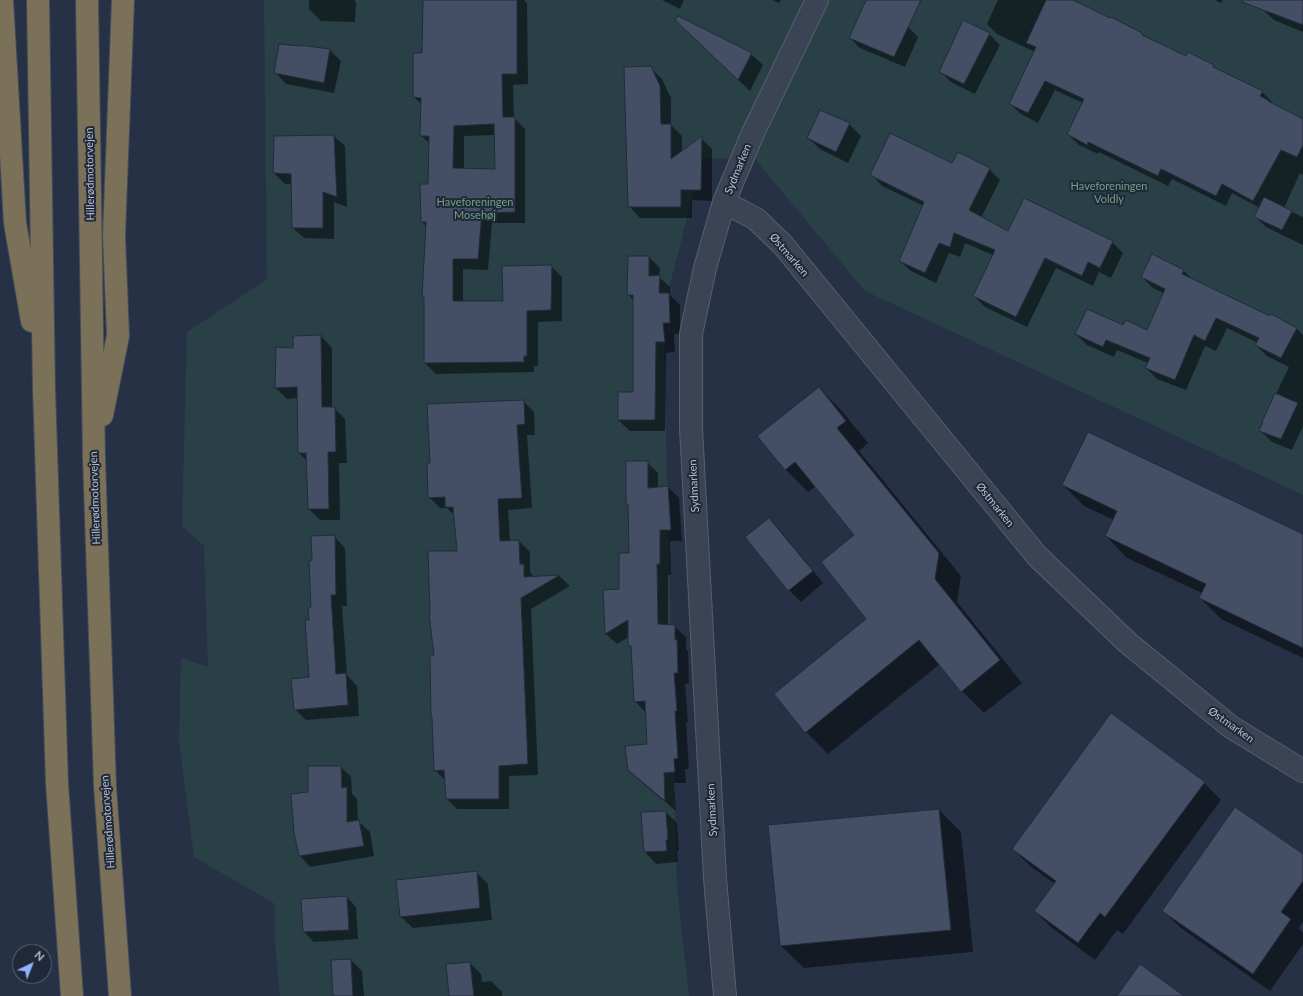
<!DOCTYPE html>
<html>
<head>
<meta charset="utf-8">
<style>
  body { margin:0 }
  #map { position:relative; width:1303px; height:996px; overflow:hidden; background:#273145; font-family:Lato,sans-serif }
  canvas { display:block }
  .north { position:absolute; left:12px; top:944px; width:40px; height:40px; box-sizing:border-box; background:#20293a; border:1px solid #5d6575; border-radius:50%; rotate:43deg; font-size:11px; font-weight:700; line-height:16px; text-align:center; color:#b9bfce }
  .north::after { content:''; display:block; margin:auto; width:14px; height:18px; background:#90b1fc; clip-path:polygon(50% 0,100% 100%,50% 72%,0 100%) }
</style>
</head>
<body>
<div id="map">
<canvas width="1303" height="996"></canvas>
<div class="north">N</div>
</div>
<script>
const ctx = document.querySelector('canvas').getContext('2d');
ctx.lineJoin = 'round';
function fill(path, color) { ctx.fillStyle = color; ctx.fill(path, 'evenodd'); }
const shape = rows => new Path2D(rows.map(r => 'M' + r).join(''));
function stroke(path, color, width, dash) { ctx.strokeStyle = color; ctx.lineWidth = width; ctx.lineCap = dash ? 'butt' : 'round'; ctx.setLineDash(dash || []); ctx.stroke(path); }
function label(font, color, halo, rows, align = 'center') {
  ctx.font = font + ' Lato,sans-serif'; ctx.lineWidth = 4; ctx.setLineDash([]); ctx.textBaseline = 'middle'; ctx.strokeStyle = halo; ctx.fillStyle = color; for (const [text, x, y, turn = 0] of rows) {
    ctx.save(); ctx.translate(x, y); ctx.rotate((+turn || 0) * Math.PI / 180); ctx.textAlign = isNaN(turn) ? turn : align; if (halo) ctx.strokeText(text, 0, 0); ctx.fillText(text, 0, 0); ctx.restore();
  }
}
fill(shape([
  [264,0,1303,0,1303,495,865,291,754,158,702,159,663,312,677,890,689,996,280,996,275,942,275,904,194,857,179,742,181,658,208,667,204,546,182,526,187,332,267,279]
]), '#294046');
fill(shape([
  [309,0,354,0,356,2,355,22,321,21,309,9],
  [424,0,524,0,527,3,528,84,513,85,514,118,525,129,525,223,492,223,488,270,463,269,463,302,504,302,551,266,562,277,562,321,538,322,538,366,534,366,534,372,436,374,425,363,425,298,424,297,427,227,422,222,429,185,430,144,421,135,422,105,414,97,423,54],
  [495,135,496,170,464,169,464,136],
  [662,0,684,0,680,9],
  [772,0,781,0,779,3],
  [998,0,1073,0,1142,34,1146,38,1186,58,1213,66,1218,70,1262,92,1272,102,1271,104,1303,120,1303,175,1300,173,1284,208,1303,217,1303,245,1266,227,1256,217,1260,208,1232,193,1226,206,1172,179,1168,186,1099,152,1098,154,1079,145,1068,134,1083,103,1055,90,1038,123,1021,114,1010,104,1035,52,997,34,987,24],
  [1215,0,1223,0,1221,3],
  [1267,0,1303,0,1303,32,1274,20,1262,9],
  [864,7,908,27,918,37,905,67,860,48,850,38],
  [688,32,751,54,763,65,750,91],
  [989,34,1000,45,975,94,951,82,940,71],
  [330,50,341,61,334,93,286,84,276,73],
  [650,67,662,79,671,98,671,125,682,136,682,152,701,138,712,149,712,201,692,200,692,218,640,218,629,206],
  [849,124,861,136,848,163,820,149,808,138],
  [334,136,345,146,347,207,334,202,334,239,304,238,293,228,292,184,285,184,274,173,275,137],
  [953,164,989,169,1000,180,981,218,1008,233,1112,242,1123,253,1111,278,1099,272,1093,286,1056,268,1027,327,985,307,974,296,993,255,965,243,960,257,949,253,936,283,911,271,900,261,924,206,882,186,872,175],
  [1153,256,1184,271,1194,281,1297,329,1303,335,1303,426,1292,450,1272,442,1261,431,1264,423,1263,421,1289,367,1267,356,1256,345,1258,343,1227,328,1216,351,1205,346,1186,390,1157,379,1146,368,1148,363,1117,350,1114,357,1087,345,1076,334,1124,327,1148,331,1165,294,1153,288,1142,277],
  [649,257,660,268,659,277,670,287,670,295,680,305,680,334,674,334,675,352,666,353,665,431,630,431,618,420,619,393,634,393,634,301,628,294],
  [321,336,332,348,332,408,334,408,345,419,347,463,339,463,340,520,320,520,309,509,308,462,299,453,298,398,287,399,276,388,277,348,294,349],
  [819,388,841,410,868,443,859,451,961,576,957,602,1022,683,984,713,962,691,940,664,828,754,806,732,868,619,856,535,816,486,808,492,786,470,759,437],
  [523,401,534,412,535,435,527,435,532,508,508,510,510,542,519,541,530,552,530,572,534,577,559,576,570,586,531,609,538,775,509,776,509,809,457,809,447,799,446,781,435,770,435,656,458,552,454,515,447,508,440,508,429,497],
  [647,462,658,473,658,488,668,487,679,498,682,541,670,541,671,575,668,575,668,626,674,626,686,637,686,649,688,651,689,683,685,684,688,722,686,722,689,769,685,769,686,783,674,783,676,811,640,781,628,770,648,745,646,713,635,701,632,648,629,645,629,637,617,644,606,634,604,591,620,590,630,554,629,506,627,504],
  [1063,485,1303,535,1303,658,1221,619,1200,598,1202,593,1127,558,1106,536,1114,520,1084,506],
  [769,519,780,530,823,583,801,602,789,590,746,537],
  [334,536,345,548,347,606,342,606,347,675,357,686,359,716,306,720,295,709,310,678,310,620,312,608,313,561],
  [341,767,351,777,352,794,357,799,358,821,370,832,374,856,310,867,300,856],
  [1204,783,1221,800,1123,934,1117,930,1095,960,1052,928,1035,911,1055,884,1030,866,1013,849],
  [939,810,961,832,973,952,804,968,781,946],
  [666,812,677,823,679,851,677,851,678,862,656,864,645,852],
  [1303,855,1303,922,1299,928,1303,933,1303,944,1270,991,1181,928,1163,911],
  [476,872,488,884,492,920,413,928,401,917],
  [347,897,356,907,358,939,314,942,304,932],
  [351,960,362,971,364,996,334,996],
  [470,963,481,974,482,982,491,981,502,992,502,996,450,996]
]), '#0007');
const building = shape([
  [423,0,517,0,517,74,502,74,503,117,515,117,515,212,482,213,478,259,453,259,453,301,503,301,502,266,552,265,551,310,527,311,527,356,524,356,524,362,424,363,424,297,422,297,426,222,421,222,420,184,428,184,429,136,420,136,421,98,413,97,413,53,422,53,423,0],
  [494,124,495,169,453,168,454,126,494,124],
  [866,0,921,0,894,57,849,38,866,0],
  [1046,0,1073,0,1110,18,1111,17,1142,33,1142,35,1186,56,1188,52,1214,65,1213,67,1263,91,1260,96,1268,100,1268,101,1303,119,1303,145,1297,157,1281,150,1253,201,1222,184,1216,196,1161,169,1158,176,1088,142,1087,145,1067,134,1084,99,1045,81,1028,113,1009,104,1036,47,1026,43,1046,0],
  [1243,0,1303,0,1303,25,1242,2,1243,0],
  [678,16,752,53,738,80,675,20,678,16],
  [963,20,990,33,964,84,939,72,963,20],
  [279,44,299,46,299,45,330,49,324,83,274,73,279,44],
  [651,66,660,86,661,124,671,124,671,159,702,136,701,190,681,190,681,207,628,207,624,67,651,66],
  [820,110,850,123,836,152,807,138,820,110],
  [890,133,952,163,958,152,990,168,969,210,1008,231,1024,198,1113,241,1100,268,1088,262,1082,276,1045,258,1016,317,973,296,995,250,954,233,950,247,939,243,925,273,899,261,924,202,870,175,890,133],
  [334,135,337,197,323,192,323,228,292,228,291,174,273,173,274,136,334,135],
  [1264,197,1292,211,1282,230,1254,217,1264,197],
  [1152,254,1184,270,1182,274,1270,316,1271,314,1297,328,1281,358,1255,345,1259,338,1216,318,1205,341,1194,335,1175,380,1145,368,1150,358,1106,340,1103,347,1075,334,1087,309,1123,325,1126,320,1147,330,1165,289,1141,277,1152,254],
  [628,256,649,256,649,276,660,275,659,293,669,293,670,323,663,323,665,342,656,342,655,420,618,420,618,392,633,392,633,295,627,295,628,256],
  [321,335,322,407,335,407,336,452,328,452,329,509,308,509,306,453,298,453,297,387,275,388,276,347,293,348,293,336,321,335],
  [819,387,846,421,837,428,939,553,935,579,1000,660,961,692,919,640,805,733,774,694,866,619,821,562,854,535,795,462,785,470,757,436,819,387],
  [1275,393,1298,403,1281,439,1259,431,1263,422,1262,422,1275,393],
  [524,400,525,424,517,425,522,498,498,499,500,541,519,540,520,564,524,564,524,577,560,575,521,598,528,764,499,766,499,799,446,799,444,770,434,771,432,717,431,717,430,655,434,655,429,614,430,614,428,551,457,551,453,507,445,507,445,497,428,498,427,463,430,463,427,404,524,400],
  [1088,432,1303,534,1303,648,1199,598,1206,584,1105,536,1117,511,1062,485,1088,432],
  [626,461,648,461,648,488,668,486,671,530,660,530,660,564,657,564,658,624,675,625,675,640,677,639,678,673,674,673,677,711,675,711,678,758,674,759,675,772,664,773,665,801,628,770,625,746,647,744,645,701,634,702,631,646,628,646,628,620,605,634,603,590,619,589,619,553,629,553,628,504,626,504,626,461],
  [769,518,813,571,788,591,745,537,769,518],
  [335,535,336,595,331,595,336,674,346,673,348,705,294,710,291,679,309,677,305,620,309,620,308,608,311,607,309,561,312,560,311,536,335,535],
  [1111,713,1205,782,1105,917,1100,913,1078,943,1034,911,1056,881,1012,849,1111,713],
  [308,766,341,766,342,788,347,787,347,822,359,820,364,846,299,856,294,833,291,794,308,792,308,766],
  [1235,807,1303,854,1303,881,1281,912,1291,919,1253,974,1162,911,1235,807],
  [939,809,951,930,780,946,768,825,939,809],
  [666,811,668,840,666,840,667,851,644,852,641,812,666,811],
  [477,871,480,908,400,917,396,880,477,871],
  [347,896,349,930,303,932,301,899,347,896],
  [351,959,353,996,333,996,331,960,351,959],
  [470,962,474,996,449,996,446,964,470,962],
  [1140,964,1184,996,1117,996,1140,964]
]);
fill(building, '#444e65');
stroke(building, '#222b3c', 1);
const street = shape([
  [724,202,756,219,783,245,1037,556,1128,643,1231,727,1303,771],
  [725,996,715,878,691,428,691,334,705,268,724,202,753,133,817,0]
]);
const highway = shape([
  [2,0,15,223,32,321],
  [38,0,44,389,57,783,72,996],
  [87,0,94,458,105,786,120,996],
  [102,415,118,336,114,235,123,0]
]);
stroke(street, '#575f6f', 24);
stroke(highway, '#434c5c', 24);
stroke(street, '#3b4455', 22);
stroke(highway, '#7b7058', 22);
label('11px', '#b9bfce', '#20293a', [
  ["Sydmarken",738,169,-68],
  ["Hillerødmotorvejen",90,174,-91],
  ["Østmarken",789,255,49],
  ["Sydmarken",694,486,-93],
  ["Hillerødmotorvejen",95,498,-92],
  ["Østmarken",995,505,51],
  ["Østmarken",1231,725,35],
  ["Sydmarken",712,810,-93],
  ["Hillerødmotorvejen",108,822,-94]
]);
label('11px', '#6fa07e', '#20293a', [
  ["Haveforeningen",1109,186],
  ["Voldly",1109,199],
  ["Haveforeningen",475,202],
  ["Mosehøj",475,215]
]);
</script>
</body>
</html>
